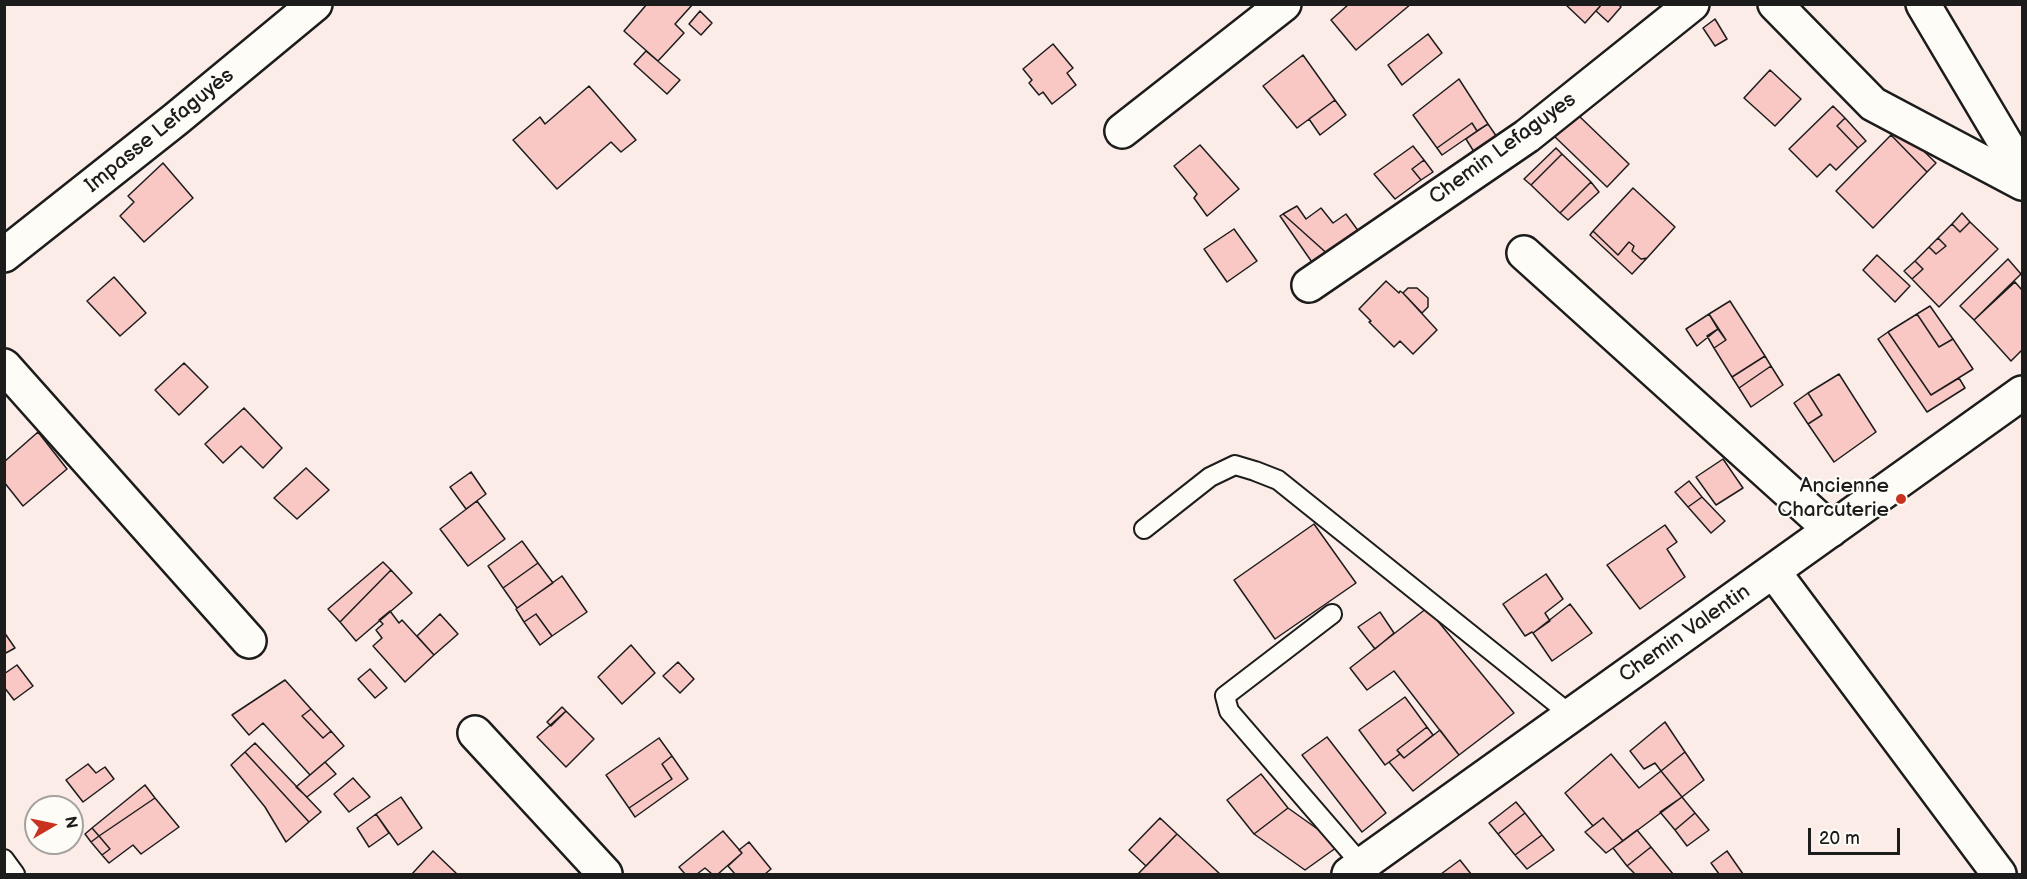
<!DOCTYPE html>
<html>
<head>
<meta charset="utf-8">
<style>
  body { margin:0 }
  #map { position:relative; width:2027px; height:879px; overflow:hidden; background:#fcece8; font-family:"Balsamiq Sans",sans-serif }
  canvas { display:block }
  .frame { position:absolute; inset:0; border:6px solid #1c1c1c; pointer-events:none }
  .north { position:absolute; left:24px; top:795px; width:60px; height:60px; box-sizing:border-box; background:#fdfcf7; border:2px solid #a3a29f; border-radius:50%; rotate:81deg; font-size:16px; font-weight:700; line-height:24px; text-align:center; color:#1c1c1c }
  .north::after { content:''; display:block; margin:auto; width:21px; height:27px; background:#c8321e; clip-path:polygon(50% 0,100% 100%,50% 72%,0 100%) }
  .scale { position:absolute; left:1808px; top:828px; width:92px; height:27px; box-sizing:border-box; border:3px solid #1c1c1c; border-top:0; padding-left:8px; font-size:18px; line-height:21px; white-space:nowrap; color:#1c1c1c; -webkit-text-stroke:4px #fdfcf7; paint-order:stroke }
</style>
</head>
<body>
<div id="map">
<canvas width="2027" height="879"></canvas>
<div class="frame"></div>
<div class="north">N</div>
<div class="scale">20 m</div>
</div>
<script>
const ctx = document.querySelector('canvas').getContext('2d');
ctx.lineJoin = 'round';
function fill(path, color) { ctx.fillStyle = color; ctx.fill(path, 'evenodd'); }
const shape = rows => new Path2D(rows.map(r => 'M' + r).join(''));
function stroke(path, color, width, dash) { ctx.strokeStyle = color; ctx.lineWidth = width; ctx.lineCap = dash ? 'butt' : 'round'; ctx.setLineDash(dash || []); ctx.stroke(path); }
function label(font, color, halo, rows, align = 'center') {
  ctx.font = font + ' "Balsamiq Sans",sans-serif'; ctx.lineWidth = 4.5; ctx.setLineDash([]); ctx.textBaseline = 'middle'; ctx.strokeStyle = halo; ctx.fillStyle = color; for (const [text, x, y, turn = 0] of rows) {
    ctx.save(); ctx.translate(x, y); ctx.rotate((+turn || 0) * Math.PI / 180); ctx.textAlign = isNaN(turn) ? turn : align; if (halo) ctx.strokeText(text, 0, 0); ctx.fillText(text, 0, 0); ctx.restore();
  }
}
const building = shape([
  [647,4,693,4,675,24,684,33,658,61,624,31,647,4],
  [1349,4,1411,4,1356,50,1331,20,1349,4],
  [1565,4,1602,4,1585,23,1565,4],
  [1602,4,1618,4,1621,7,1608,22,1596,11,1602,4],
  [700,11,712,23,701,35,689,24,700,11],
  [1715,19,1727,39,1715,46,1703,28,1715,19],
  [1428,34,1442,53,1402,85,1388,65,1428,34],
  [1053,44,1073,68,1067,73,1076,85,1052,104,1043,92,1039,95,1029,83,1032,80,1023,69,1053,44],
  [646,51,680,80,667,94,634,64,646,51],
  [1303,55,1335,100,1297,128,1263,86,1303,55],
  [1770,70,1801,99,1775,126,1744,98,1770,70],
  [1459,79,1488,124,1477,131,1472,123,1437,148,1413,115,1459,79],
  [589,86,636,140,621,152,611,142,557,189,513,140,540,117,545,124,589,86],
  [1335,100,1346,115,1320,135,1309,119,1335,100],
  [1833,106,1845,118,1837,126,1858,148,1836,170,1830,164,1817,177,1789,149,1833,106],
  [1579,116,1629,164,1607,187,1553,135,1579,116],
  [1845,118,1866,141,1858,148,1837,126,1845,118],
  [1472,123,1477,131,1442,155,1437,148,1472,123],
  [1488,124,1499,140,1476,155,1466,139,1488,124],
  [1899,127,1936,163,1927,172,1891,135,1899,127],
  [1891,135,1927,172,1873,228,1836,191,1891,135],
  [1200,145,1239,189,1207,216,1194,198,1197,194,1174,166,1200,145],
  [1413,146,1424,160,1412,169,1421,180,1395,199,1374,174,1413,146],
  [1556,148,1562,154,1531,185,1524,179,1556,148],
  [1562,154,1591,182,1560,213,1531,185,1562,154],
  [1424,160,1433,172,1421,180,1412,169,1424,160],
  [163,163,193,198,144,242,120,216,134,202,128,196,163,163],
  [1591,182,1599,192,1568,220,1560,213,1591,182],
  [1633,188,1675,227,1647,258,1641,259,1632,251,1634,246,1629,242,1618,255,1593,231,1633,188],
  [1297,206,1306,219,1321,208,1333,223,1346,214,1362,236,1331,257,1283,214,1297,206],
  [1962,213,1970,222,1960,232,1952,224,1962,213],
  [1283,214,1331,257,1316,268,1280,216,1283,214],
  [1970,222,1998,249,1939,307,1912,279,1923,269,1915,261,1929,247,1936,254,1946,246,1938,238,1952,224,1960,232,1970,222],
  [1234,229,1257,261,1227,282,1204,249,1234,229],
  [1593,231,1618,255,1629,242,1634,246,1632,251,1641,259,1647,258,1632,274,1590,235,1593,231],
  [1938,238,1946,246,1936,254,1929,247,1938,238],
  [1877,255,1910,286,1895,302,1863,270,1877,255],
  [2008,259,2021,274,1974,320,1960,306,2008,259],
  [1915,261,1923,269,1912,279,1904,271,1915,261],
  [114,277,146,313,120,336,87,301,114,277],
  [1386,281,1399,293,1400,291,1403,293,1437,330,1413,354,1400,341,1394,347,1369,322,1371,321,1359,309,1386,281],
  [2015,282,2022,290,2022,350,2011,361,1974,320,2015,282],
  [1408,288,1417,288,1428,298,1428,307,1422,313,1403,293,1408,288],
  [1730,301,1765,356,1732,377,1714,348,1726,340,1709,314,1730,301],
  [1930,306,1953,339,1939,347,1917,314,1930,306],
  [1709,314,1718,329,1697,346,1686,329,1709,314],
  [1917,314,1939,347,1953,339,1973,369,1931,395,1888,332,1917,314],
  [1718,329,1726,340,1714,348,1707,336,1718,329],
  [1888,332,1931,395,1959,378,1965,388,1927,412,1878,339,1888,332],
  [1765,356,1771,366,1739,388,1732,377,1765,356],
  [184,363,208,387,179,415,155,390,184,363],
  [1771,366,1783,385,1751,407,1739,388,1771,366],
  [1839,374,1876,432,1834,462,1808,424,1822,415,1808,393,1839,374],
  [1808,393,1822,415,1808,424,1794,403,1808,393],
  [244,408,282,448,263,468,241,446,223,463,205,444,244,408],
  [38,432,67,469,23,506,4,482,4,462,38,432],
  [1723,459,1743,488,1716,505,1696,477,1723,459],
  [306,468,329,490,297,519,274,498,306,468],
  [471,472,486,494,466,509,450,487,471,472],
  [1689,481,1702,497,1688,507,1675,492,1689,481],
  [1702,497,1725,521,1711,533,1688,507,1702,497],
  [477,501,505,539,468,566,440,529,477,501],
  [1314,524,1356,583,1275,639,1234,580,1314,524],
  [1665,525,1677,542,1667,549,1685,577,1640,609,1607,565,1665,525],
  [522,541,538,563,503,588,488,566,522,541],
  [383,562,391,570,340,622,328,609,383,562],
  [538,563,553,583,517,608,503,588,538,563],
  [391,570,412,593,356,641,340,622,391,570],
  [1546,574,1563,599,1545,613,1550,621,1533,633,1532,632,1525,636,1503,604,1546,574],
  [562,576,587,612,552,636,536,614,524,622,516,609,562,576],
  [1570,604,1592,633,1552,661,1533,633,1570,604],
  [1427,608,1514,713,1459,755,1394,671,1367,690,1350,668,1427,608],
  [390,611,399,623,402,620,434,655,405,682,373,646,382,638,376,630,383,624,379,620,390,611],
  [1380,612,1394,633,1375,649,1358,627,1380,612],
  [440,614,458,634,434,655,417,636,440,614],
  [536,614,552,636,540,645,524,622,536,614],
  [4,632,15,648,4,654,4,632],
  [631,645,655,673,622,704,598,677,631,645],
  [678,662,694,679,680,693,663,676,678,662],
  [17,665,33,686,14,700,4,687,4,674,17,665],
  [370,669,387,688,375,698,358,679,370,669],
  [285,680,311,709,302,716,323,738,331,731,344,746,310,775,263,723,249,735,232,715,285,680],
  [1405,697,1427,727,1397,750,1400,754,1385,765,1359,730,1405,697],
  [562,707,566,711,551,726,547,722,562,707],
  [311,709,331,731,323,738,302,716,311,709],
  [566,711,594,739,566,767,537,737,566,711],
  [1665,722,1685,752,1661,771,1655,763,1644,769,1630,751,1665,722],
  [1427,727,1433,735,1404,758,1397,750,1427,727],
  [1440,730,1459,755,1413,791,1389,762,1400,754,1404,758,1440,730],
  [1327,737,1386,813,1362,832,1302,755,1327,737],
  [659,738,672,756,662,764,672,779,629,808,606,775,659,738],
  [255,743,321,812,309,822,245,752,255,743],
  [245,752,309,822,286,842,265,807,231,765,245,752],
  [1685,752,1704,780,1682,797,1661,771,1685,752],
  [1611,754,1639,788,1661,771,1682,797,1623,841,1603,818,1593,826,1565,793,1611,754],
  [672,756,688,779,635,817,629,808,672,779,662,764,672,756],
  [325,762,336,774,307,797,296,787,325,762],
  [88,764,96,773,105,767,114,779,83,802,66,780,88,764],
  [1261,774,1288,808,1254,834,1227,800,1261,774],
  [353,778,370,797,349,812,334,794,353,778],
  [145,785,155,798,99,836,92,828,145,785],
  [401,797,422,828,398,845,376,814,401,797],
  [1682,797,1695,813,1675,830,1660,812,1682,797],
  [155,798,179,827,141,854,133,845,109,863,102,855,110,849,99,836,155,798],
  [1516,802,1525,813,1498,834,1489,823,1516,802],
  [1288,808,1340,845,1305,870,1254,834,1288,808],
  [1525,813,1542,835,1515,855,1498,834,1525,813],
  [1695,813,1709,830,1687,846,1675,830,1695,813],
  [376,814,389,833,369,847,357,828,376,814],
  [1160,818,1177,834,1146,866,1129,850,1160,818],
  [1603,818,1623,841,1606,853,1585,832,1603,818],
  [92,828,99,836,91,842,85,834,92,828],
  [1637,830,1651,847,1627,866,1613,848,1637,830],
  [723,831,742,853,718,874,712,874,705,868,697,874,685,874,679,867,723,831],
  [1177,834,1220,874,1138,874,1177,834],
  [1542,835,1554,850,1527,869,1515,855,1542,835],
  [99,836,110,849,102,855,91,842,99,836],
  [749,842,771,869,765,874,735,874,728,866,742,853,739,850,749,842],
  [1651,847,1673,874,1635,874,1627,866,1651,847],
  [433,851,457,874,412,874,433,851],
  [1727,851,1743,874,1719,874,1711,863,1727,851],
  [1460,860,1471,874,1441,874,1460,860]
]);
fill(building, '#f9c8c5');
stroke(building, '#1c1c1c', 1.5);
const service = shape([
  [1144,529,1210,477,1235,465,1255,471,1278,480,1571,715],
  [1332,614,1225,696,1229,711,1362,865],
  [4,859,15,874]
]);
const minor = shape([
  [1775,4,1873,104,2022,183],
  [1122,131,1284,4],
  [1524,253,1831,530],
  [4,255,176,119,315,4],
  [1309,285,1527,136,1692,4],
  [4,366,249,641],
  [1773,571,1999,874],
  [475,733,605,874],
  [1349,874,2022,393]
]);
const secondary = shape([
  [1923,4,2022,171]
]);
stroke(service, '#1c1c1c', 22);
stroke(minor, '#1c1c1c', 38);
stroke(secondary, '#1c1c1c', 38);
stroke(service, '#fdfcf7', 18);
stroke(minor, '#fdfcf7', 33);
stroke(secondary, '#fdfcf7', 33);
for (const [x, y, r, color] of [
  [1901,499,6,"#c8321e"]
]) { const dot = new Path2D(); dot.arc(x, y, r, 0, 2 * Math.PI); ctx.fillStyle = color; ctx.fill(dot); stroke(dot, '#fdfcf7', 2); }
label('21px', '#1c1c1c', '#fdfcf7', [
  ["Impasse Lefaguyès",160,131,-39],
  ["Chemin Lefaguyes",1503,149,-36],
  ["Chemin Valentin",1685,634,-35]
]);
label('21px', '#1c1c1c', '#fdfcf7', [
  ["Ancienne",1889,487],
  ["Charcuterie",1889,511]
], 'right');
</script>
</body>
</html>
